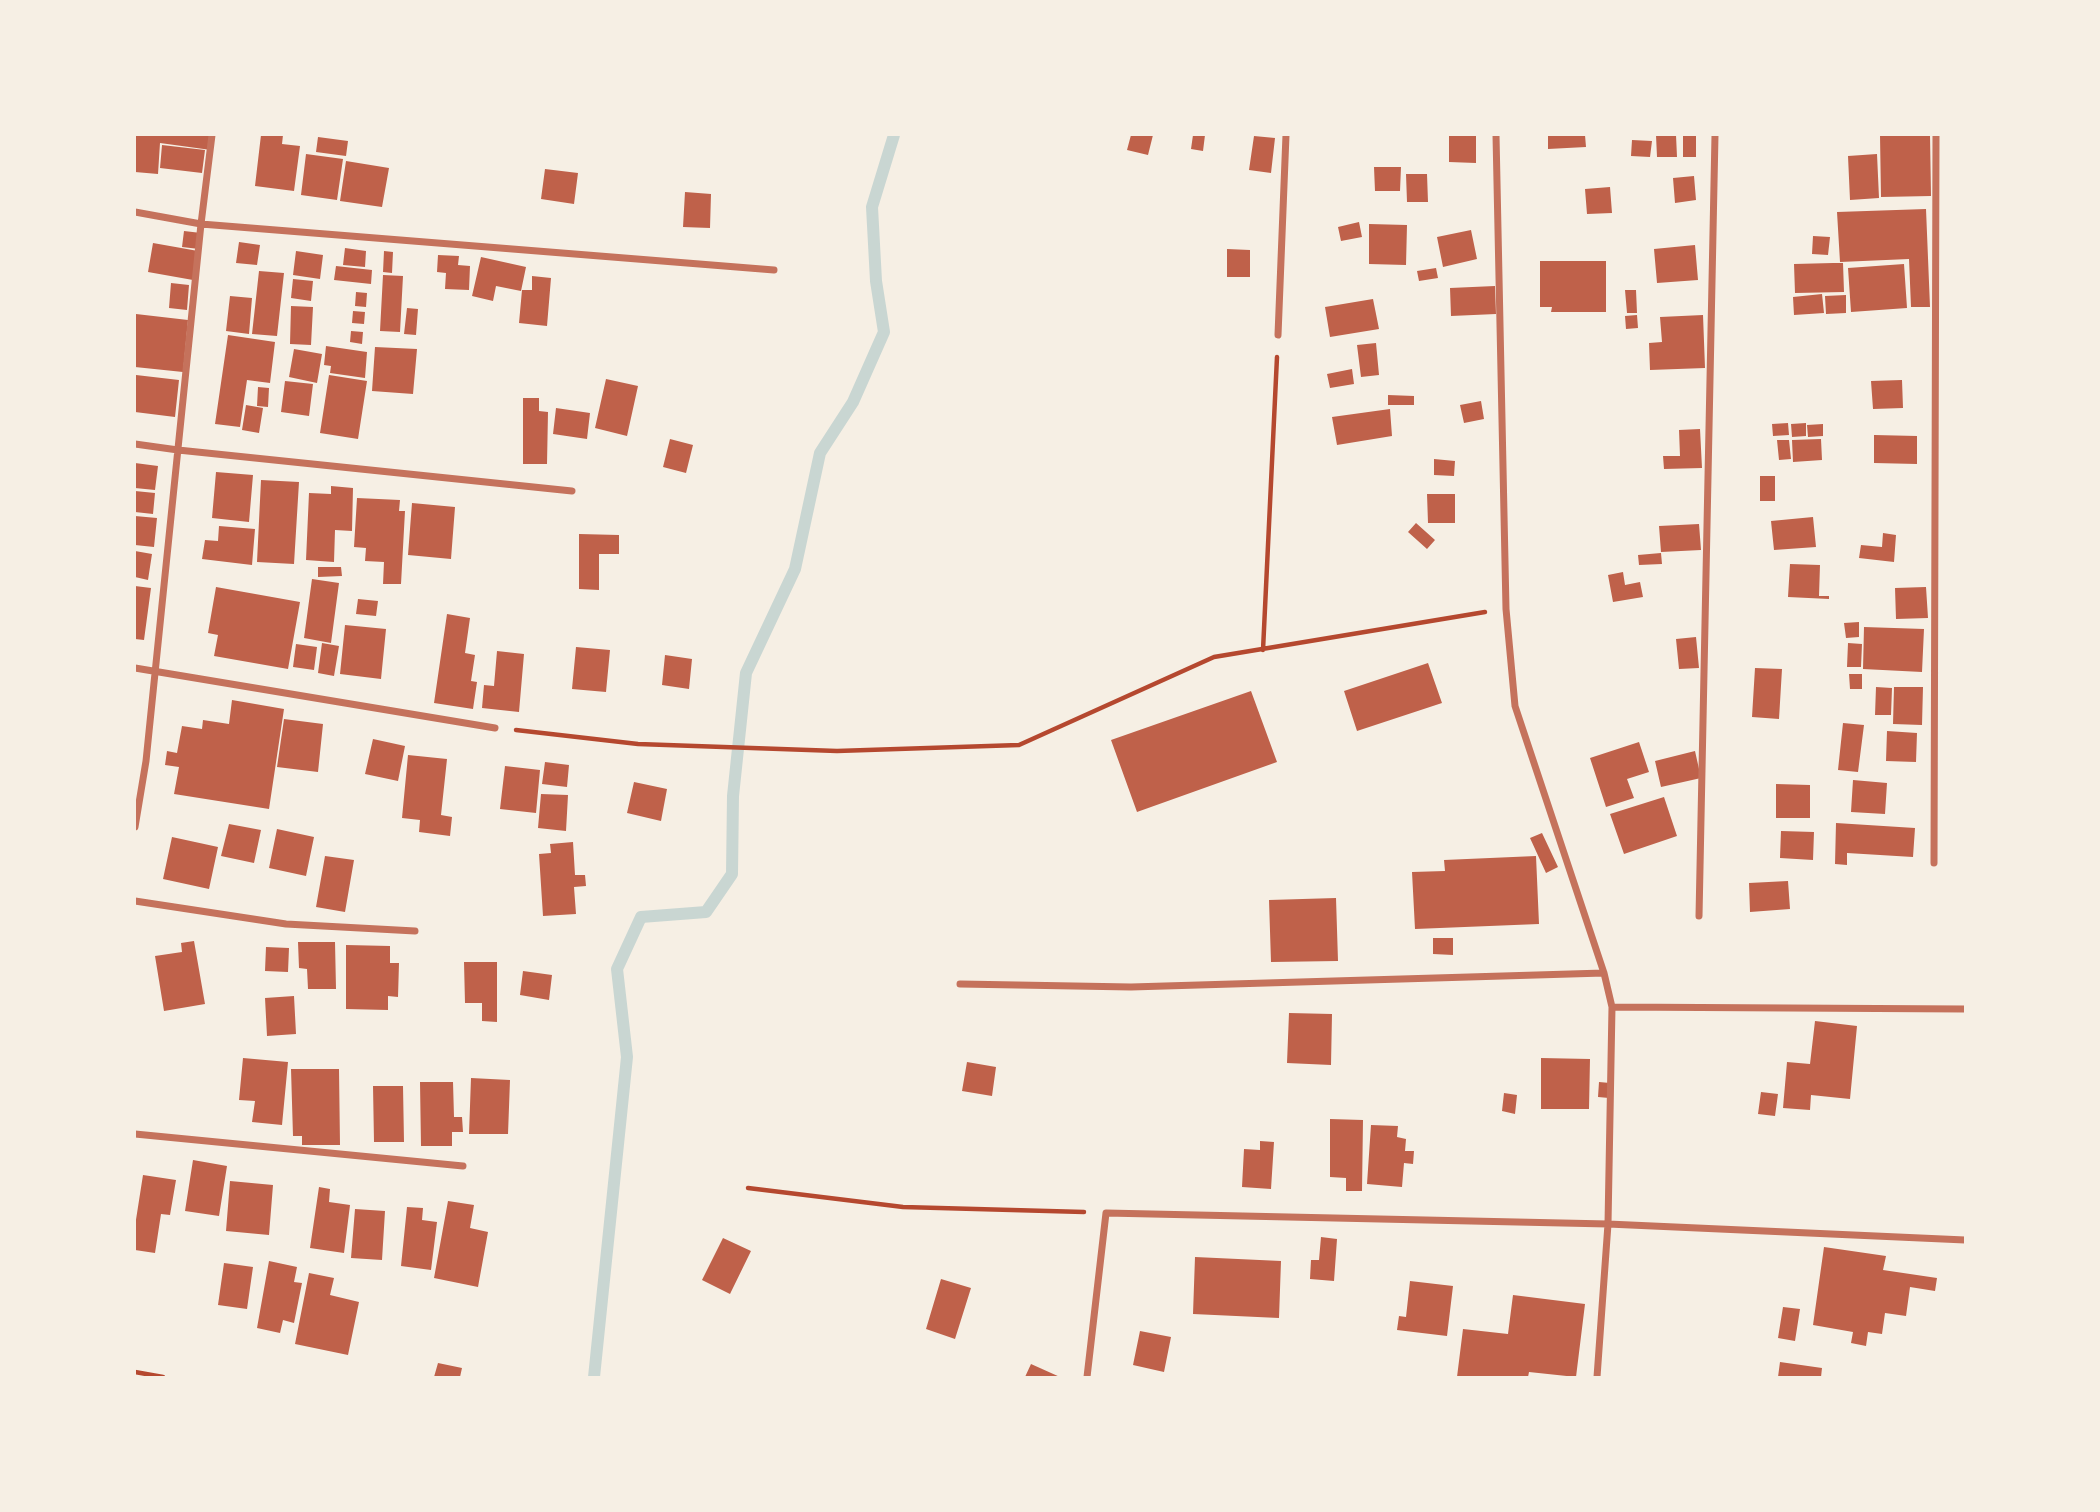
<!DOCTYPE html>
<html>
<head>
<meta charset="utf-8">
<style>
  body { margin:0 }
  #map { position:relative; width:2100px; height:1512px; overflow:hidden; background:#f6efe4; font-family:"Noto Sans",sans-serif }
  canvas { display:block }
  .frame { position:absolute; inset:0; border:136px solid #f6efe4; pointer-events:none }
</style>
</head>
<body>
<div id="map">
<canvas width="2100" height="1512"></canvas>
<div class="frame"></div>
</div>
<script>
const ctx = document.querySelector('canvas').getContext('2d');
ctx.lineJoin = 'round';
const shape = rows => new Path2D(rows.map(r => 'M' + r).join(''));
function stroke(path, color, width, dash) { ctx.strokeStyle = color; ctx.lineWidth = width; ctx.lineCap = dash ? 'butt' : 'round'; ctx.setLineDash(dash || []); ctx.stroke(path); }
function fill(path, color) { ctx.fillStyle = color; ctx.fill(path, 'evenodd'); }
stroke(shape([
  [594,1377,627,1057,617,969,641,917,706,912,732,874,733,796,746,673,795,569,820,453,853,402,884,332,876,281,872,207,894,135]
]), '#c9d6d2', 12);
fill(shape([
  [135,135,213,135,211,150,160,143,158,174,135,172],
  [261,135,283,135,282,144,300,146,294,191,255,186],
  [1131,135,1153,135,1148,155,1127,150],
  [1193,135,1205,135,1203,151,1191,149],
  [1548,135,1585,135,1586,147,1548,149],
  [1656,135,1676,135,1677,157,1657,157],
  [1683,135,1696,135,1696,157,1683,157],
  [1880,135,1930,135,1931,196,1881,197],
  [1254,136,1275,138,1271,173,1249,170],
  [1449,136,1476,136,1476,163,1449,162],
  [318,137,348,141,346,156,316,152],
  [1632,140,1652,141,1650,157,1631,156],
  [162,145,205,150,202,173,160,168],
  [306,154,343,159,337,200,301,195],
  [1877,154,1879,198,1850,200,1848,156],
  [346,161,389,168,382,207,340,201],
  [1374,167,1401,167,1400,191,1375,191],
  [545,169,578,173,574,204,541,199],
  [1406,174,1427,174,1428,202,1407,202],
  [1694,176,1696,200,1675,203,1673,178],
  [1610,187,1612,213,1587,214,1585,189],
  [685,192,711,194,710,228,683,227],
  [1926,209,1930,307,1911,307,1909,259,1840,262,1837,212],
  [1359,222,1362,237,1341,241,1338,227],
  [1369,224,1407,225,1406,265,1369,264],
  [1471,230,1477,259,1443,267,1437,237],
  [184,231,201,233,199,249,182,247],
  [1813,236,1830,237,1828,255,1812,254],
  [239,242,260,245,257,265,236,263],
  [153,243,198,251,193,280,148,272],
  [1695,245,1698,280,1657,283,1654,249],
  [345,248,366,251,365,267,343,265],
  [1227,249,1250,250,1250,277,1227,277],
  [296,251,323,255,320,279,293,275],
  [384,251,393,252,392,273,383,272],
  [438,255,459,256,458,265,470,266,469,290,445,289,446,273,437,272],
  [481,257,526,267,521,291,496,286,493,301,472,296],
  [1540,261,1606,261,1606,312,1551,312,1552,307,1540,307],
  [1833,263,1843,263,1844,292,1795,293,1794,264],
  [1904,264,1907,308,1851,312,1848,268],
  [336,266,372,270,371,284,334,280],
  [1436,268,1438,278,1419,281,1417,271],
  [259,271,284,273,277,336,252,334],
  [383,275,403,276,400,332,380,331],
  [532,276,551,278,547,326,519,323,522,290,532,290],
  [293,279,313,281,311,301,291,298],
  [171,283,189,285,187,310,169,308],
  [1495,286,1496,314,1451,316,1450,288],
  [1625,290,1636,290,1637,313,1627,313],
  [356,292,367,293,366,307,355,306],
  [1822,294,1824,313,1794,315,1793,297],
  [1846,295,1846,313,1826,314,1825,296],
  [230,296,252,298,249,334,226,331],
  [1373,299,1379,329,1330,337,1325,307],
  [291,306,313,307,311,345,290,344],
  [407,308,418,309,416,335,404,334],
  [353,311,365,312,364,324,352,323],
  [136,314,188,320,183,372,135,367],
  [1637,315,1638,328,1626,329,1625,316],
  [1703,315,1705,368,1650,370,1649,343,1662,342,1660,317],
  [351,331,363,332,362,344,350,342],
  [228,335,275,342,270,383,247,380,240,427,215,424],
  [1376,343,1379,375,1361,377,1357,345],
  [326,346,367,352,365,378,330,373,331,366,324,365],
  [375,347,417,349,413,394,372,391],
  [294,349,322,354,317,383,289,377],
  [1352,369,1354,384,1330,388,1327,374],
  [136,375,179,380,175,417,135,412],
  [329,375,367,381,358,439,320,433],
  [606,379,638,386,627,436,595,428],
  [1902,380,1903,408,1873,409,1871,381],
  [285,381,313,384,309,416,281,412],
  [258,387,269,388,268,407,257,406],
  [1388,395,1414,396,1414,405,1388,405],
  [523,398,539,398,539,411,548,412,547,464,523,464],
  [1481,401,1484,419,1464,423,1460,405],
  [246,405,263,408,259,433,242,430],
  [556,408,590,413,587,439,553,434],
  [1390,409,1392,436,1337,445,1332,417],
  [1788,423,1789,435,1773,436,1772,424],
  [1806,423,1806,436,1792,437,1791,424],
  [1823,424,1823,436,1808,437,1807,425],
  [1700,429,1702,468,1664,469,1663,456,1680,456,1679,430],
  [1874,435,1917,436,1917,464,1874,463],
  [670,439,693,445,686,473,663,467],
  [1821,439,1822,460,1793,462,1792,440],
  [1777,440,1789,440,1791,459,1779,460],
  [1434,459,1455,461,1454,476,1434,475],
  [135,463,158,466,155,490,135,488],
  [216,472,253,475,249,522,212,518],
  [1760,476,1775,476,1775,501,1760,501],
  [261,480,299,482,294,564,257,562],
  [331,486,353,488,352,531,335,530,334,562,306,560,309,493,331,494],
  [135,491,155,493,153,514,135,512],
  [1427,494,1455,494,1455,523,1428,523],
  [357,498,400,500,399,511,405,511,401,584,383,584,384,562,365,561,366,548,354,547],
  [412,503,455,507,451,559,408,555],
  [135,516,157,518,154,547,135,545],
  [1813,517,1816,547,1774,550,1771,521],
  [1416,523,1435,540,1427,549,1408,532],
  [1699,524,1701,550,1661,552,1659,526],
  [219,526,255,529,252,565,202,559,205,540,218,541],
  [1883,533,1896,535,1894,562,1859,558,1861,545,1882,547],
  [579,534,619,535,619,554,599,554,599,590,579,589],
  [135,551,152,554,148,580,135,577],
  [1661,553,1662,564,1639,565,1638,555],
  [1790,564,1820,565,1819,596,1829,596,1829,599,1788,597],
  [318,567,341,567,342,576,318,577],
  [1623,572,1625,585,1640,582,1643,597,1613,602,1608,575],
  [312,579,339,583,331,643,304,638],
  [135,586,151,588,144,640,135,639],
  [216,587,300,602,288,669,214,656,218,635,208,633],
  [1926,587,1928,618,1896,619,1895,588],
  [358,599,378,601,376,616,356,614],
  [447,614,470,618,465,653,475,655,471,681,477,682,473,709,434,703],
  [1859,622,1859,637,1846,638,1844,623],
  [345,625,386,629,381,679,340,674],
  [1864,627,1924,629,1922,672,1863,669],
  [1696,637,1699,668,1679,669,1676,639],
  [322,643,339,646,334,676,318,673],
  [1848,643,1862,644,1861,667,1847,667],
  [296,644,317,647,314,670,293,667],
  [576,647,610,650,606,692,572,689],
  [497,651,524,654,519,712,482,708,484,685,494,686],
  [665,655,692,659,689,689,662,685],
  [1428,663,1442,703,1357,731,1344,691],
  [1755,668,1782,669,1779,719,1752,717],
  [1849,674,1862,674,1862,689,1850,689],
  [1876,687,1892,688,1891,715,1875,715],
  [1894,687,1923,687,1922,725,1893,724],
  [1251,691,1277,762,1137,812,1111,740],
  [232,700,284,709,269,809,174,794,179,767,165,765,167,751,177,753,182,726,202,729,203,720,229,724],
  [284,719,323,724,318,772,277,767],
  [1843,723,1864,725,1858,772,1838,770],
  [1887,731,1917,733,1916,762,1886,761],
  [373,739,405,746,398,781,365,774],
  [1639,742,1649,772,1627,779,1634,798,1606,807,1590,758],
  [1695,751,1701,778,1661,787,1655,761],
  [408,755,447,759,441,815,452,817,450,836,419,832,420,820,402,818],
  [545,762,569,765,567,787,542,784],
  [505,766,540,770,536,813,500,809],
  [1853,780,1887,783,1885,814,1851,812],
  [634,782,667,789,661,821,627,813],
  [1776,784,1810,785,1810,818,1776,818],
  [541,794,568,795,566,831,538,828],
  [1664,797,1677,836,1624,854,1610,814],
  [1836,823,1915,828,1913,857,1847,853,1847,865,1835,864],
  [229,824,261,830,254,863,221,856],
  [277,829,314,837,306,876,269,868],
  [1781,831,1814,832,1813,860,1780,858],
  [1542,833,1558,867,1546,873,1530,838],
  [172,837,218,847,209,889,163,879],
  [573,842,575,875,585,875,586,886,574,887,576,914,543,916,539,854,551,853,550,844],
  [325,856,354,860,345,912,316,907],
  [1536,856,1539,924,1415,929,1412,872,1445,871,1444,860],
  [1788,881,1790,909,1750,912,1749,883],
  [1336,898,1338,961,1271,962,1269,900],
  [1433,938,1453,938,1453,955,1433,954],
  [194,941,205,1004,164,1011,155,956,182,952,181,943],
  [298,942,335,942,336,989,308,989,307,969,299,968],
  [346,945,390,946,390,963,399,963,398,997,388,996,388,1010,346,1009],
  [266,947,289,948,288,972,265,971],
  [464,962,497,962,497,1022,482,1021,482,1003,465,1003],
  [523,971,552,975,549,1000,520,995],
  [294,996,296,1034,267,1036,265,998],
  [1289,1013,1332,1014,1331,1065,1287,1063],
  [1815,1021,1857,1026,1850,1099,1811,1095,1810,1110,1783,1108,1787,1062,1810,1064],
  [243,1058,288,1062,282,1125,252,1122,255,1101,239,1100],
  [1541,1058,1590,1059,1589,1109,1541,1109],
  [967,1062,996,1067,992,1096,962,1091],
  [291,1069,339,1069,340,1145,302,1145,302,1136,293,1136],
  [471,1078,510,1080,508,1134,469,1134],
  [420,1082,453,1082,454,1117,462,1117,463,1132,452,1132,452,1146,421,1146],
  [1599,1082,1610,1083,1609,1098,1598,1097],
  [373,1086,403,1086,404,1142,374,1142],
  [1761,1092,1778,1094,1775,1116,1758,1114],
  [1504,1093,1517,1095,1515,1114,1502,1111],
  [1330,1119,1363,1120,1362,1191,1346,1191,1346,1178,1330,1177],
  [1371,1125,1398,1126,1397,1137,1406,1139,1405,1151,1414,1151,1413,1164,1404,1163,1402,1187,1367,1184],
  [1260,1141,1274,1142,1271,1189,1242,1187,1244,1149,1260,1150],
  [193,1160,227,1166,219,1216,185,1211],
  [143,1175,176,1180,170,1215,161,1214,155,1253,135,1250,135,1226],
  [230,1181,273,1185,269,1235,226,1231],
  [319,1187,330,1189,329,1202,350,1205,344,1253,310,1248],
  [448,1201,474,1205,470,1228,488,1232,478,1287,434,1278],
  [407,1207,423,1208,422,1220,437,1222,431,1270,401,1266],
  [355,1209,385,1211,382,1260,351,1258],
  [1321,1237,1337,1239,1334,1281,1310,1279,1311,1260,1319,1260],
  [723,1238,751,1251,730,1294,702,1280],
  [1824,1247,1886,1256,1883,1270,1937,1278,1935,1291,1910,1287,1906,1316,1885,1313,1882,1334,1868,1332,1866,1346,1851,1343,1853,1332,1813,1325],
  [1195,1257,1281,1261,1279,1318,1193,1314],
  [269,1261,297,1267,294,1282,302,1283,294,1323,283,1320,280,1333,257,1328],
  [224,1263,253,1267,247,1309,218,1305],
  [309,1273,334,1278,330,1295,359,1302,348,1355,295,1344],
  [941,1279,971,1288,955,1339,926,1329],
  [1410,1281,1453,1286,1447,1336,1397,1330,1399,1316,1406,1317],
  [1513,1295,1585,1304,1576,1377,1529,1372,1528,1377,1457,1377,1463,1329,1508,1334],
  [1783,1307,1800,1309,1795,1341,1778,1338],
  [1140,1331,1171,1337,1164,1372,1133,1365],
  [1780,1362,1822,1368,1821,1377,1778,1377],
  [438,1363,462,1368,460,1377,434,1377],
  [1031,1364,1060,1377,1025,1377]
]), '#bf614a');
stroke(shape([
  [1263,650,1277,357],
  [516,730,638,744,837,751,1019,745,1214,657,1485,612],
  [748,1188,903,1207,1084,1212],
  [135,1372,163,1377]
]), '#b5482f', 4.5);
stroke(shape([
  [1496,135,1506,609,1515,706,1604,973,1612,1007,1608,1224,1597,1377],
  [135,212,201,224,774,270],
  [1278,335,1286,135],
  [135,444,178,450,572,491],
  [135,668,495,728],
  [135,827,146,761,201,224,212,135],
  [1934,863,1936,135],
  [135,901,286,924,415,931],
  [1699,916,1715,135],
  [960,984,1131,987,1604,973],
  [1612,1007,1965,1009],
  [135,1134,463,1166],
  [1087,1377,1106,1213,1608,1224,1965,1240]
]), '#c5725c', 7);
</script>
</body>
</html>
